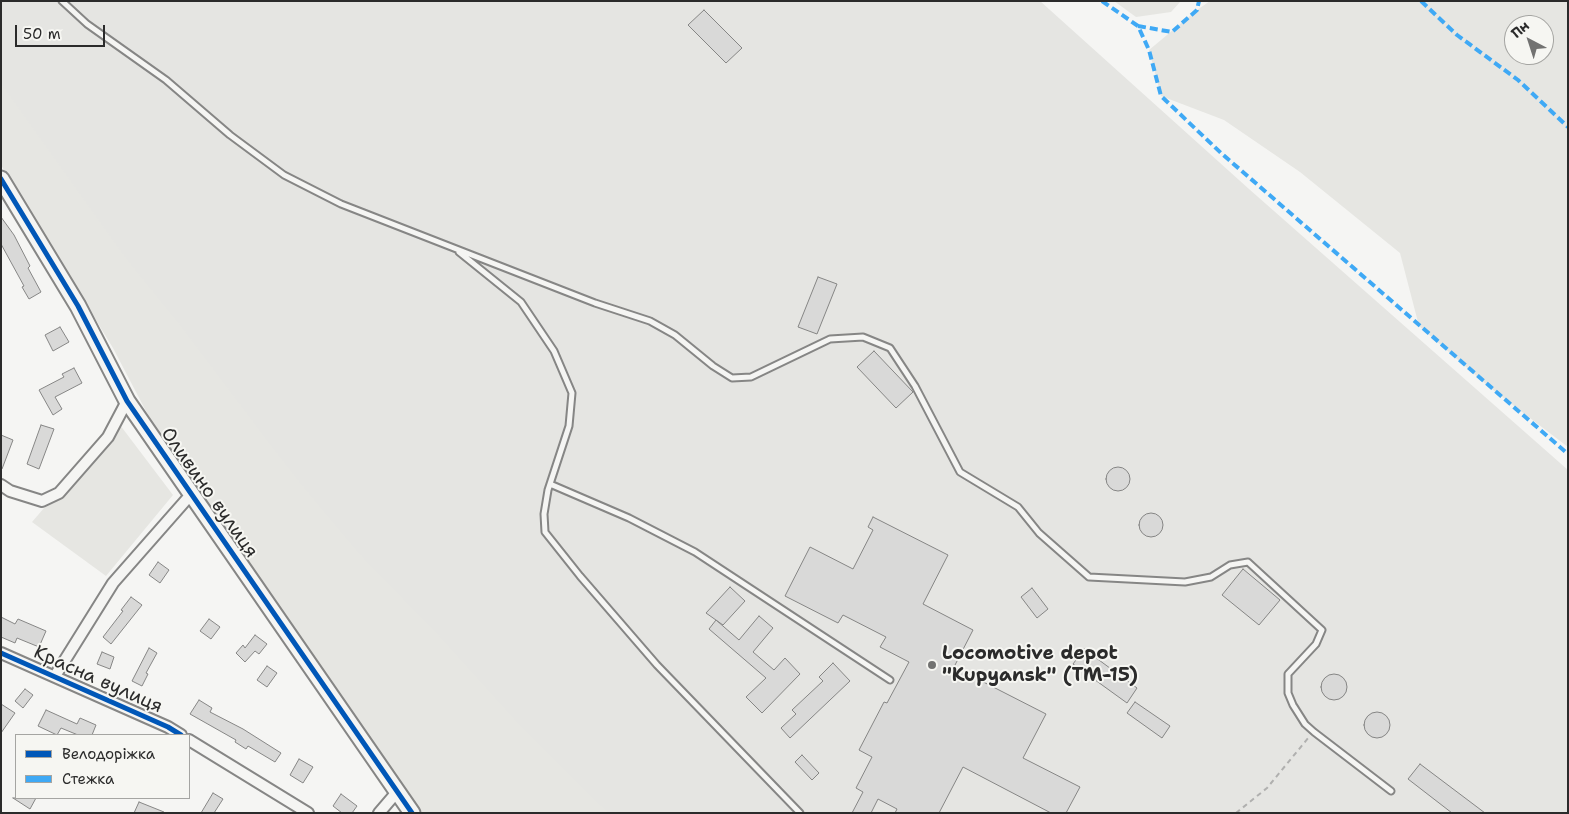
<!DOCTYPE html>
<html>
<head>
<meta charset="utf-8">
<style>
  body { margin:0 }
  #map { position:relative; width:1569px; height:814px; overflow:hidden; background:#f5f5f3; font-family:"Shantell Sans",sans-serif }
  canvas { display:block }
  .frame { position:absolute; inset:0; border:2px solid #2b2b2b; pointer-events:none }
  .legend { position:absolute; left:15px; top:734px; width:175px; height:65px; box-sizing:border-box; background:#f6f6f2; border:1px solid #a5a5a2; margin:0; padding:6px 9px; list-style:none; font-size:15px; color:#2b2b2b }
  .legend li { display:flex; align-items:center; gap:10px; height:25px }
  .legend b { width:25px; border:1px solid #a5a5a2 }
  .north { position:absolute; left:1504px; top:15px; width:50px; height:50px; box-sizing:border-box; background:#f6f6f2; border:1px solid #a5a5a2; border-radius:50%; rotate:320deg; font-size:14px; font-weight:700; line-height:20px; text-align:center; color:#2b2b2b }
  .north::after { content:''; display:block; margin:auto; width:18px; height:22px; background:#727271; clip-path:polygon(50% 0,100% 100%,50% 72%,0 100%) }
  .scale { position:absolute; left:15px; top:25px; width:90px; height:22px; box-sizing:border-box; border:2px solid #2b2b2b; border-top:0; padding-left:6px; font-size:15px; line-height:18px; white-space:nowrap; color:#2b2b2b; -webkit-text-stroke:4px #f6f6f2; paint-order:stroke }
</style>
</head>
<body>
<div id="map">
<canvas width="1569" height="814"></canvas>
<div class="frame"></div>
<ul class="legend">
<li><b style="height:6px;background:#0057b8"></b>Велодоріжка</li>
<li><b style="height:6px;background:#3fa9f5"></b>Стежка</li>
</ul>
<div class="north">Пн</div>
<div class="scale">50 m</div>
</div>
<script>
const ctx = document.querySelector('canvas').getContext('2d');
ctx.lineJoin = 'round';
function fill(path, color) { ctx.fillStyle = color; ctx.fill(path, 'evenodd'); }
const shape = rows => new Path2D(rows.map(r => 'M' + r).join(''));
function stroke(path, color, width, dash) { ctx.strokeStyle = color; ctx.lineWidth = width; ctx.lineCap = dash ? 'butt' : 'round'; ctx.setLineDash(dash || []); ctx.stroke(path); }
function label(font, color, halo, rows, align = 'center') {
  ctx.font = font + ' "Shantell Sans",sans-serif'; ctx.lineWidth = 4; ctx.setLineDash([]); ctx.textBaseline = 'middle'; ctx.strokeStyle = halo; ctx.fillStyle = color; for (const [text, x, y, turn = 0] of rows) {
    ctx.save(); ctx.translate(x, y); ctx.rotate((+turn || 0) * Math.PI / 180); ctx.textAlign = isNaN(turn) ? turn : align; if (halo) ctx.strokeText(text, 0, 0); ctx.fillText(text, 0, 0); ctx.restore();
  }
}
fill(shape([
  [1,1,1040,1,1249,189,1568,470,1568,813,597,813,364,567,1,98]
]), '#e5e5e2');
fill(shape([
  [1114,1,1181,1,1171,12,1136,17],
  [1210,1,1568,1,1568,447,1488,386,1419,326,1400,253,1300,172,1224,120,1161,96,1149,50,1197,10],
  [1514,25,1544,25,1544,55,1514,55],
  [1,83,126,258,179,323,293,474,361,555,439,635,523,728,609,813,419,813,172,456,148,415,113,348,1,165],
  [120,425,173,495,106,576,32,522,81,465]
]), '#e6e6e2');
const building = shape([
  [704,10,742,48,726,63,688,25,704,10],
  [1,217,14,235,30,266,28,268,41,292,29,299,22,287,24,286,1,244,1,217],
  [818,277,837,284,817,334,798,327,818,277],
  [60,327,69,342,53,351,45,335,60,327],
  [874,351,913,392,896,408,857,367,874,351],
  [74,368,82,383,55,397,62,409,53,415,39,390,64,377,62,374,74,368],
  [41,425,54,429,39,469,27,464,41,425],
  [1,435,13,440,2,469,1,469,1,435],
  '1106 479a12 12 0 1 1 24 0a12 12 0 1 1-24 0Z',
  '1139 525a12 12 0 1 1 24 0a12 12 0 1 1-24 0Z',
  [873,517,948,555,923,604,973,630,954,667,1046,714,1023,758,1080,787,1066,813,1051,813,963,767,939,813,895,813,897,809,878,799,871,813,852,813,863,792,856,788,872,757,859,750,884,702,887,703,909,662,880,647,886,637,843,615,838,623,785,596,810,547,853,569,873,530,868,527,873,517],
  [158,562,169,570,160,583,149,575,158,562],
  [1243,569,1280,600,1259,625,1222,595,1243,569],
  [730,587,745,601,723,625,706,613,730,587],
  [1032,588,1048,609,1037,618,1021,597,1032,588],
  [131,597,142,605,111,644,103,637,123,611,121,610,131,597],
  [759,616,773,628,753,652,774,670,785,658,800,674,762,713,746,697,766,678,709,629,716,620,739,640,759,616],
  [1,617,15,624,18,619,46,631,39,647,17,638,15,643,1,637,1,617],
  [209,619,220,627,211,639,200,631,209,619],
  [255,635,267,644,259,654,255,651,245,662,236,653,243,645,245,648,255,635],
  [149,648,157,653,146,673,148,674,142,686,132,681,149,648],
  [1084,649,1137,688,1127,703,1073,664,1084,649],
  [102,652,114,657,110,669,97,664,102,652],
  [833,663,850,681,790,738,781,728,796,714,792,710,823,681,819,677,833,663],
  [267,666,277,673,267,687,257,680,267,666],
  '1321 687a13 13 0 1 1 26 0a13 13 0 1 1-26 0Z',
  [25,689,33,695,23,708,15,701,25,689],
  [199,700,212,708,210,712,243,729,281,753,275,762,248,746,246,749,235,742,236,740,190,714,199,700],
  [1135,702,1170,726,1162,738,1127,713,1135,702],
  [1,704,15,713,1,733,1,704],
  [46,710,77,724,80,718,96,725,92,735,78,735,61,728,57,735,38,726,46,710],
  '1364 725a13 13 0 1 1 26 0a13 13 0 1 1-26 0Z',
  [802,755,819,773,812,780,795,762,802,755],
  [299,759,313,767,303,783,290,775,299,759],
  [1420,764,1485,813,1452,813,1408,779,1420,764],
  [213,793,223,799,214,813,201,813,213,793],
  [341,794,357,806,352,813,342,813,333,806,341,794],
  [13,798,36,798,30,809,13,798],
  [139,802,164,812,164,813,134,813,139,802]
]);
fill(building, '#d9d9d8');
stroke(building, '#868685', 1);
const lane = shape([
  [62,1,87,24,166,80,230,135,284,175,341,204,595,303,650,321,675,335,713,366,732,378,751,377,830,339,863,337,890,348,915,386,960,472,1018,507,1039,533,1089,577,1185,582,1211,577,1230,565,1248,562,1322,630,1316,644,1288,674,1288,693,1293,705,1305,724,1314,732,1391,791],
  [459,252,521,302,554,351,572,393,569,426,548,490,544,514,545,532,580,576,657,665,800,813],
  [550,484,629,518,695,552,890,680]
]);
const street = shape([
  [1,485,10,491,42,501,59,493,108,437,127,401],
  [1,653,168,727,181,735],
  [55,676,113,583,186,500,192,496],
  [189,740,308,813],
  [379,813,397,792]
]);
const secondary = shape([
  [1,179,78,306,127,401,412,813]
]);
stroke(lane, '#868685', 9);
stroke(street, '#868685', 14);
stroke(secondary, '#868685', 19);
stroke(shape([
  [1236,813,1267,788,1309,737]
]), '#b0b0af', 2, [5, 4]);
stroke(lane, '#f5f5f3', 5);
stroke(street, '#f5f5f3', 10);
stroke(secondary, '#f5f5f3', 15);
stroke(shape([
  [1102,1,1138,26,1149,50,1161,96,1221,153,1568,454],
  [1421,1,1457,35,1518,80,1568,127],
  [1138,26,1172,32,1197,10,1199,1]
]), '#3fa9f5', 4, [8, 4]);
stroke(shape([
  [1,179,78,306,127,401,412,813],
  [1,653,168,727,181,735]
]), '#0057b8', 5);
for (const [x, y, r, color] of [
  [932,665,5,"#727271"]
]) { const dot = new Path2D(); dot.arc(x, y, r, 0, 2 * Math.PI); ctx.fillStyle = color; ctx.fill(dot); stroke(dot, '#f6f6f2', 2); }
label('19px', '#2b2b2b', '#f6f6f2', [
  ["Оливино вулиця",209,493,55],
  ["Красна вулиця",98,680,24]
]);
label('bold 19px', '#2b2b2b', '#f6f6f2', [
  ["Locomotive depot",942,654],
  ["\"Kupyansk\" (TM-15)",942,676]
], 'left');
</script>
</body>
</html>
